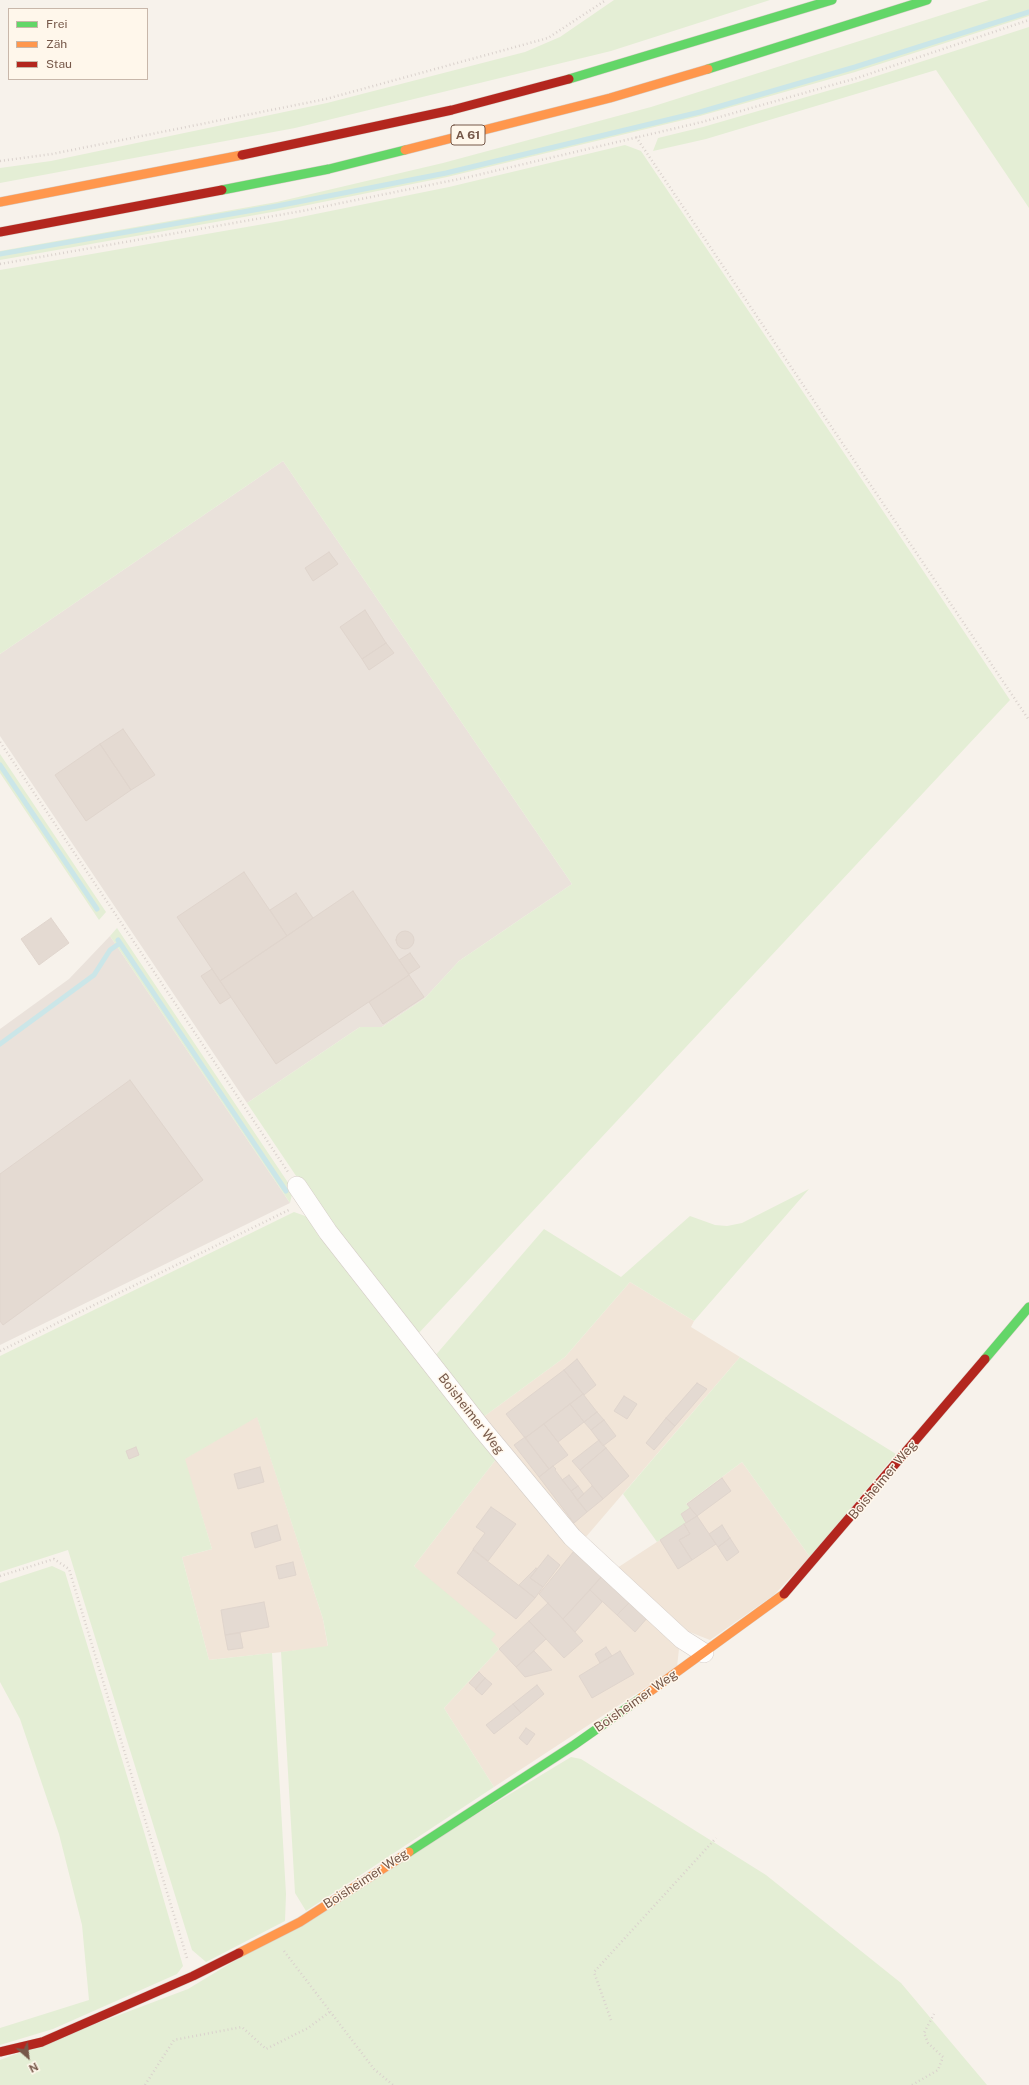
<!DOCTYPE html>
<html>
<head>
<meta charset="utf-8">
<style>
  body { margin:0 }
  #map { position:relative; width:1029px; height:2085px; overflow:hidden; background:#f7f2eb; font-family:"Public Sans",sans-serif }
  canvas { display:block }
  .legend { position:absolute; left:8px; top:8px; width:140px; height:72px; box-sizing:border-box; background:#fff7eb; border:1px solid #c8b7aa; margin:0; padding:5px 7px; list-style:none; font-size:12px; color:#765849 }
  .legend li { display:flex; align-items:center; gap:8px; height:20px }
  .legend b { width:20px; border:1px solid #c8b7aa }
  .north { position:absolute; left:8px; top:2037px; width:40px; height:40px; -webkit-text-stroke:3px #fff7eb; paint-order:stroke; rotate:152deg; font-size:11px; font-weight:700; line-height:16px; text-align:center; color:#765849 }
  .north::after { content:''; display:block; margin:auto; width:14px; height:18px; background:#765849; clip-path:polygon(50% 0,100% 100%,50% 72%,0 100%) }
</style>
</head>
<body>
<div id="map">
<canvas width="1029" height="2085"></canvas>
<ul class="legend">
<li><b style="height:5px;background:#63d668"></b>Frei</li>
<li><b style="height:5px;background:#ff974d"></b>Zäh</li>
<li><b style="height:5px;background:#b3261e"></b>Stau</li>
</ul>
<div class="north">N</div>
</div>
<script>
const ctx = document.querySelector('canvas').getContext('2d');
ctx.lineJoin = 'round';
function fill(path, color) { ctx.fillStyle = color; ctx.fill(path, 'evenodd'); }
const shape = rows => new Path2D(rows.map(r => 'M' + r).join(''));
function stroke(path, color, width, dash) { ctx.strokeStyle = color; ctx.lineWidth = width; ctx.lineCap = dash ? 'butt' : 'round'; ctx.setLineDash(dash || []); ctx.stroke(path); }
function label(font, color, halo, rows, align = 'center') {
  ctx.font = font + ' "Public Sans",sans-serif'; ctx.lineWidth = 3; ctx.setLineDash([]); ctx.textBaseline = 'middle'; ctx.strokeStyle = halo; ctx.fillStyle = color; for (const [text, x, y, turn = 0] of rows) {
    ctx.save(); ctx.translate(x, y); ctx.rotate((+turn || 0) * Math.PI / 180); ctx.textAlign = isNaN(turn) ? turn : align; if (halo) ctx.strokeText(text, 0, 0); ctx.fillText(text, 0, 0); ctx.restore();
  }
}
fill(shape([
  [630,1282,694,1321,691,1327,740,1357,585,1538,482,1418,565,1357],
  [257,1416,323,1619,328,1647,209,1660,182,1557,212,1549,184,1459],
  [497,1458,679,1649,677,1667,494,1787,444,1708,499,1649,414,1566],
  [742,1462,810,1557,774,1595,710,1640,677,1627,617,1568,686,1523,681,1514,686,1504]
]), '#f1e5d8');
fill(shape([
  [283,461,572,884,459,961,425,998,382,1027,360,1027,247,1103,0,736,0,654],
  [110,936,290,1203,0,1345,0,1029,69,979]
]), '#eae2db');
fill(shape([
  [614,0,770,0,611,51,295,128,0,183,0,168,51,161,327,103,525,52,560,37],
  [989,0,1029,0,1029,16,855,72,700,116,447,177,278,211,0,260,0,251,277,202,443,163,651,107],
  [1029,27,1029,208,936,70,706,139,653,151,658,138,703,127,858,82],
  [625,145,641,151,1010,700,417,1335,319,1210,247,1103,360,1027,382,1027,425,998,459,961,572,884,283,461,0,654,0,270,281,221,449,187],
  [0,754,106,912,99,920,0,773],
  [117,928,293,1190,290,1203,110,936],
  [809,1189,694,1321,630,1282,565,1357,482,1418,434,1357,544,1229,621,1277,690,1216,715,1225,727,1226,742,1223],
  [294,1212,308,1217,497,1458,414,1566,496,1634,491,1640,499,1649,444,1708,494,1787,306,1911,295,1893,281,1652,328,1646,323,1619,257,1417,185,1459,212,1549,182,1557,209,1660,272,1653,286,1894,285,1921,206,1962,192,1950,68,1550,0,1572,0,1356],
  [740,1357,896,1454,810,1557,742,1462,686,1504,690,1508,681,1514,686,1523,657,1542,623,1494],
  [52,1566,65,1572,145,1835,183,1966,177,1974,53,2029,0,2045,0,2028,89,2000,82,1925,59,1834,20,1719,0,1682,0,1583],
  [571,1757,581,1759,766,1875,901,1983,987,2085,0,2085,0,2060,188,1989]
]), '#e4eed5');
stroke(shape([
  [0,254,277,206,446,173,700,112,855,67,1029,12],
  [0,765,97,909],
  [118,940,286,1191],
  [0,1044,94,975,110,950,120,943]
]), '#cbe6e8', 5);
const building = shape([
  [329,552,338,564,313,581,305,568,329,552],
  [365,610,386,643,362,659,340,627,365,610],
  [386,643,394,653,369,670,362,659,386,643],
  [123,729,155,775,131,790,100,744,123,729],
  [100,744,131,790,86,821,55,775,100,744],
  [244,872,287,936,220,981,177,917,244,872],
  [353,891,409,975,276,1064,220,981,353,891],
  [296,893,313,918,287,936,270,910,296,893],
  [51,918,69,943,39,965,21,939,51,918],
  '396 940a9 9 0 1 1 18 0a9 9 0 1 1-18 0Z',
  [410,953,420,967,409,974,399,960,410,953],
  [212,969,231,997,220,1004,201,976,212,969],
  [409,975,424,997,383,1024,369,1002,409,975],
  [130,1080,203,1180,3,1325,0,1321,0,1174,130,1080],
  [577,1359,596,1385,584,1395,564,1370,577,1359],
  [564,1370,583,1394,525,1438,506,1414,564,1370],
  [697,1383,707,1389,675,1426,666,1418,697,1383],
  [583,1394,597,1412,584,1422,570,1404,583,1394],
  [624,1396,637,1404,627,1419,614,1411,624,1396],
  [570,1404,584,1422,558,1442,544,1424,570,1404],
  [597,1412,604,1420,591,1430,584,1422,597,1412],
  [666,1418,675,1426,654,1450,646,1443,666,1418],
  [604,1420,616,1436,603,1446,591,1430,604,1420],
  [544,1424,568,1455,549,1469,525,1438,544,1424],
  [525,1437,549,1469,539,1477,514,1445,525,1437],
  [599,1440,606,1448,580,1470,572,1461,599,1440],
  [136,1447,139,1455,129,1459,126,1451,136,1447],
  [606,1448,629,1476,603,1499,580,1470,606,1448],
  [553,1466,556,1469,555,1470,587,1512,574,1523,539,1477,553,1466],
  [260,1467,264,1482,238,1489,234,1474,260,1467],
  [569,1475,578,1486,571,1491,562,1480,569,1475],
  [722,1478,731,1491,697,1516,687,1504,722,1478],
  [578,1486,584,1494,577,1500,571,1491,578,1486],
  [592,1486,603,1499,587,1512,577,1500,592,1486],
  [491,1507,516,1524,488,1561,473,1549,485,1533,476,1527,491,1507],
  [690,1508,697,1516,686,1523,681,1514,690,1508],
  [697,1516,716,1544,692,1560,679,1540,690,1534,684,1524,697,1516],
  [684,1524,690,1534,679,1540,692,1560,678,1569,660,1540,684,1524],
  [277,1525,281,1540,255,1548,251,1533,277,1525],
  [722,1525,730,1538,718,1547,709,1534,722,1525],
  [730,1538,739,1552,727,1561,718,1547,730,1538],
  [473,1550,535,1598,516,1619,457,1573,473,1550],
  [574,1551,602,1576,563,1619,539,1594,574,1551],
  [548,1555,560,1565,543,1587,530,1578,548,1555],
  [293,1562,296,1575,279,1579,276,1566,293,1562],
  [536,1568,537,1569,530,1578,543,1587,535,1598,519,1585,536,1568],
  [602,1576,630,1602,617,1615,590,1590,602,1576],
  [590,1590,602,1602,575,1632,563,1619,590,1590],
  [264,1602,269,1627,225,1635,221,1610,264,1602],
  [630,1602,648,1617,635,1632,617,1615,630,1602],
  [548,1603,583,1641,564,1658,529,1621,548,1603],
  [529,1621,546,1639,516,1667,499,1649,529,1621],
  [240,1633,243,1648,228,1650,225,1635,240,1633],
  [606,1647,612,1656,600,1663,595,1654,606,1647],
  [534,1651,552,1670,525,1677,516,1667,534,1651],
  [620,1651,634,1674,592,1698,579,1676,620,1651],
  [479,1672,485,1678,476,1689,469,1683,479,1672],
  [485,1678,492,1684,482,1695,475,1689,485,1678],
  [537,1685,544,1694,521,1713,513,1704,537,1685],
  [513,1704,521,1713,494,1734,486,1725,513,1704],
  [526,1728,535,1734,527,1745,519,1738,526,1728]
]);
fill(building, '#e4dad2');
stroke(building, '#e0d5cd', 1);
const street = shape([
  [297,1186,328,1232,483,1430,572,1537,682,1639,704,1653]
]);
const fast = shape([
  [708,69,927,0],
  [569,79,832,0],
  [222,190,329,169,405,150],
  [985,1359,1029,1307],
  [409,1852,574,1745,641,1698]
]);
const slow = shape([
  [405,150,610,98,708,69],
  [0,202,242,155],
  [641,1698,784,1594],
  [239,1953,300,1922,409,1852]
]);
const jam = shape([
  [242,155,452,110,569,79],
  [0,232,222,190],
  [784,1594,985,1359],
  [0,2052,42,2042,193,1976,239,1953]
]);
stroke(street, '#d6cec8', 20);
stroke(fast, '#d7cec7', 10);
stroke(slow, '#d7cec7', 10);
stroke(jam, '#d7cec7', 10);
stroke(shape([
  [636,137,1029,720],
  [0,161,52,154,326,99,548,38,606,0],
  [0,264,302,211,469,177,702,122,857,78,1029,20],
  [0,742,288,1172],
  [0,1351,291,1209],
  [0,1576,54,1559,69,1569,187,1958],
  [284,1951,374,2069,393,2085],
  [611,2020,594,1972,716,1838],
  [145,2085,174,2040,242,2027,266,2049,308,2028,331,2011],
  [912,2085,938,2070,943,2057,928,2043,924,2033,934,2014]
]), '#dad2cd', 2.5, [1, 3]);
stroke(street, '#fefdfc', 19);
stroke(fast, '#63d668', 9);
stroke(slow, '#ff974d', 9);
stroke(jam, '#b3261e', 9);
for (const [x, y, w] of [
  [468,135,34]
]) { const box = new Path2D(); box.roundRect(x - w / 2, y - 10, w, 20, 3); ctx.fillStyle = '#fff7eb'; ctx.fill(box); stroke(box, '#765849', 1); }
label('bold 12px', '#765849', null, [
  ["A 61",468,135]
]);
label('13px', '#765849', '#fff7eb', [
  ["Boisheimer Weg",471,1414,52],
  ["Boisheimer Weg",883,1480,-50],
  ["Boisheimer Weg",636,1701,-35],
  ["Boisheimer Weg",366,1879,-33]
]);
</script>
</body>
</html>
